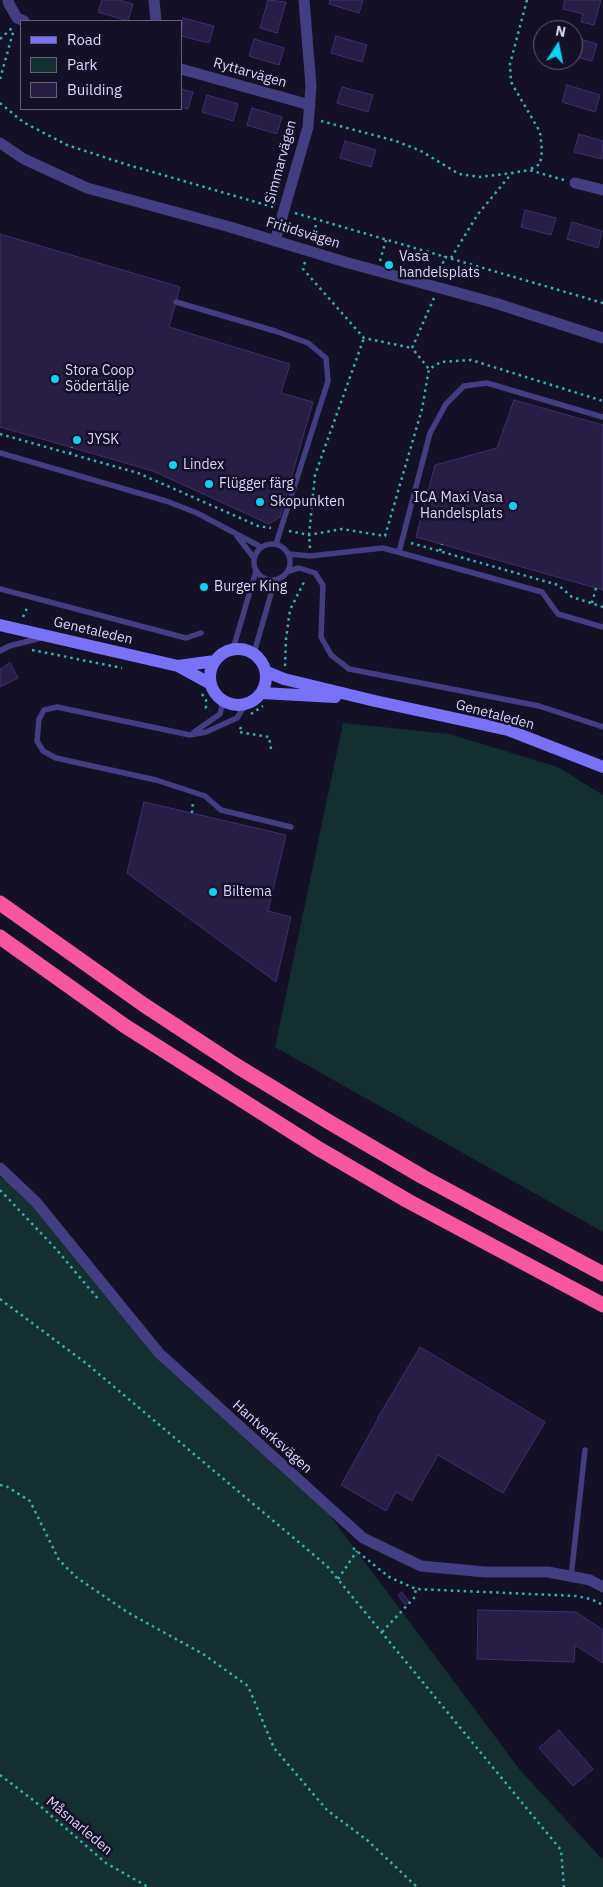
<!DOCTYPE html>
<html>
<head>
<meta charset="utf-8">
<style>
  body { margin:0 }
  #map { position:relative; width:603px; height:1887px; overflow:hidden; background:#141025; font-family:"IBM Plex Sans",sans-serif }
  canvas { display:block }
  .legend { position:absolute; left:20px; top:20px; width:162px; height:90px; box-sizing:border-box; background:#141025; border:1px solid #645f7b; margin:0; padding:6px 9px; list-style:none; font-size:15px; color:#dcd6fd }
  .legend li { display:flex; align-items:center; gap:10px; height:25px }
  .legend b { width:25px; border:1px solid #645f7b }
  .north { position:absolute; left:533px; top:20px; width:50px; height:50px; box-sizing:border-box; background:#141025; border:1px solid #645f7b; border-radius:50%; rotate:11deg; font-size:14px; font-weight:700; line-height:20px; text-align:center; color:#dcd6fd }
  .north::after { content:''; display:block; margin:auto; width:18px; height:22px; background:#0bd3f4; clip-path:polygon(50% 0,100% 100%,50% 72%,0 100%) }
</style>
</head>
<body>
<div id="map">
<canvas width="603" height="1887"></canvas>
<ul class="legend">
<li><b style="height:6px;background:#7a71f9"></b>Road</li>
<li><b style="height:14px;background:#132f2f"></b>Park</li>
<li><b style="height:14px;background:#271d45"></b>Building</li>
</ul>
<div class="north">N</div>
</div>
<script>
const ctx = document.querySelector('canvas').getContext('2d');
ctx.lineJoin = 'round';
function fill(path, color) { ctx.fillStyle = color; ctx.fill(path, 'evenodd'); }
const shape = rows => new Path2D(rows.map(r => 'M' + r).join(''));
function stroke(path, color, width, dash) { ctx.strokeStyle = color; ctx.lineWidth = width; ctx.lineCap = dash ? 'butt' : 'round'; ctx.setLineDash(dash || []); ctx.stroke(path); }
function label(font, color, halo, rows, align = 'center') {
  ctx.font = font + ' "IBM Plex Sans",sans-serif'; ctx.lineWidth = 5; ctx.setLineDash([]); ctx.textBaseline = 'middle'; ctx.strokeStyle = halo; ctx.fillStyle = color; for (const [text, x, y, turn = 0] of rows) {
    ctx.save(); ctx.translate(x, y); ctx.rotate((+turn || 0) * Math.PI / 180); ctx.textAlign = isNaN(turn) ? turn : align; if (halo) ctx.strokeText(text, 0, 0); ctx.fillText(text, 0, 0); ctx.restore();
  }
}
fill(shape([
  [343,723,449,734,558,767,603,795,603,1232,275,1047],
  [0,1177,36,1202,159,1353,317,1498,520,1770,603,1860,603,1887,0,1887]
]), '#132f2f');
const building = shape([
  [102,0,119,0,133,4,128,21,98,12,102,0],
  [268,0,286,2,277,33,260,28,268,0],
  [330,0,363,0,359,13,329,4,330,0],
  [565,0,601,0,594,25,581,22,583,14,563,9,565,0],
  [183,18,214,26,209,43,181,36,183,18],
  [336,36,367,45,362,62,331,53,336,36],
  [573,37,597,44,592,61,573,56,573,37],
  [254,39,284,48,279,65,249,56,254,39],
  [567,85,600,95,595,112,562,102,567,85],
  [342,87,373,95,368,112,337,103,342,87],
  [181,89,193,92,188,109,181,107,181,89],
  [207,95,238,104,233,121,202,112,207,95],
  [252,108,282,117,277,134,247,125,252,108],
  [579,134,603,141,602,159,574,152,579,134],
  [345,141,376,150,371,167,340,158,345,141],
  [525,210,556,218,551,235,521,227,525,210],
  [572,222,602,231,598,248,567,239,572,222],
  [0,234,180,287,169,327,290,364,281,393,313,402,280,517,269,524,153,471,0,427,0,234],
  [514,400,603,425,603,590,416,537,435,465,497,448,514,400],
  [10,663,18,678,0,687,0,669,10,663],
  [144,802,286,835,268,911,291,917,276,982,127,873,144,802],
  [420,1347,545,1422,503,1493,438,1455,412,1501,396,1492,386,1511,341,1485,378,1419,377,1419,420,1347],
  [402,1592,409,1602,405,1605,398,1595,402,1592],
  [478,1610,576,1612,603,1630,603,1663,575,1645,574,1662,477,1659,478,1610],
  [559,1730,593,1769,573,1786,539,1748,559,1730]
]);
fill(building, '#271d45');
stroke(building, '#3f3070', 1);
stroke(shape([
  [527,0,510,64,511,82,540,132,542,151,540,164,529,170],
  [0,39,12,28],
  [0,79,14,29],
  [0,103,23,122,67,145,125,164,273,207],
  [321,121,396,141,421,151,459,174,480,177,512,173],
  [295,213,603,303],
  [312,240,317,221],
  [451,258,478,214,512,173,529,170,564,180],
  [380,261,386,240],
  [305,262,303,269,364,338,412,348],
  [439,276,445,256],
  [434,298,412,348,429,369,441,362,471,360,603,401],
  [0,434,138,473,258,526,271,528],
  [70,454,72,447],
  [289,531,309,535,342,529,385,536,422,409,429,369],
  [411,543,558,585,572,597,603,607],
  [310,548,309,535,315,475,364,338],
  [440,551,442,544],
  [592,603,596,588],
  [23,617,28,606],
  [32,650,122,668],
  [285,666,286,639,290,610,305,580],
  [202,694,206,700,206,708,210,710],
  [251,714,263,706],
  [241,727,239,732,269,737,271,749],
  [192,813,193,801],
  [0,1190,56,1249,99,1300],
  [0,1299,87,1364,327,1566,561,1850,564,1887],
  [0,1485,6,1486,30,1501,59,1560,76,1577,127,1612,203,1654,248,1686,274,1748,327,1810,367,1840,417,1887],
  [353,1548,389,1577,416,1589,576,1596,591,1599,603,1605],
  [338,1579,357,1551],
  [382,1632,414,1598,416,1589],
  [0,1775,33,1800,106,1863,148,1887]
]), '#35b2b0', 2.5, [2.5, 4]);
stroke(shape([
  [176,302,275,331,308,343,326,358,328,381,276,544],
  [0,453,166,501,197,513,261,547],
  [237,536,254,558],
  '254 562a18 18 0 1 1 36 0a18 18 0 1 1-36 0Z',
  [399,552,430,433,446,404,464,386,487,383,603,417],
  [289,554,310,556,383,548,542,592,558,614,603,627],
  [289,571,299,568,315,573,323,585,321,637,331,655,349,669,539,706,603,727],
  [0,589,186,638,201,633],
  [233,649,256,571],
  [0,651,9,646,41,638],
  [254,653,275,580],
  [245,705,237,718,206,732,190,735,57,707,44,710,39,719,37,741,43,751,56,758,156,780,205,796,221,810,291,827],
  [194,732,220,714,223,701],
  [571,1577,585,1450]
]), '#433d82', 5.5);
stroke(shape([
  [8,0,9,4,17,18,24,21],
  [154,0,156,21],
  [181,69,310,105],
  [0,143,24,159,87,188,230,227,345,262,495,303,603,338],
  [575,183,603,190],
  [275,241,308,127,311,86,304,0],
  [0,1168,36,1202,159,1353,363,1538,421,1566,485,1572,548,1572,590,1580,603,1587]
]), '#433d82', 11);
stroke(shape([
  [0,625,178,666,211,684],
  '210 677a28 28 0 1 1 56 0a28 28 0 1 1-56 0Z',
  [178,666,215,661],
  [267,672,284,679,375,701,508,730,603,767],
  [262,693,335,697]
]), '#7a71f9', 12);
stroke(shape([
  [0,903,144,1005,237,1066,329,1122,423,1177,603,1274],
  [0,937,125,1026,319,1149,408,1201,603,1305]
]), '#f8569d', 15);
for (const [x, y, r, color] of [
  [389,265,5,"#0bd3f4"],
  [55,379,5,"#0bd3f4"],
  [77,440,5,"#0bd3f4"],
  [173,465,5,"#0bd3f4"],
  [209,484,5,"#0bd3f4"],
  [260,502,5,"#0bd3f4"],
  [513,506,5,"#0bd3f4"],
  [204,587,5,"#0bd3f4"],
  [213,892,5,"#0bd3f4"]
]) { const dot = new Path2D(); dot.arc(x, y, r, 0, 2 * Math.PI); ctx.fillStyle = color; ctx.fill(dot); stroke(dot, '#141025', 2); }
label('14px', '#dcd6fd', '#141025', [
  ["Ryttarvägen",250,73,16],
  ["Simmarvägen",281,162,-75],
  ["Fritidsvägen",303,233,17],
  ["Genetaleden",93,631,13],
  ["Genetaleden",495,715,15],
  ["Hantverksvägen",272,1437,42],
  ["Måsnarleden",79,1826,40]
]);
label('14px', '#dcd6fd', '#141025', [
  ["Vasa",399,257],
  ["handelsplats",399,273],
  ["Stora Coop",65,371],
  ["Södertälje",65,387],
  ["JYSK",87,440],
  ["Lindex",183,465],
  ["Flügger färg",219,484],
  ["ICA Maxi Vasa",503,498,"right"],
  ["Handelsplats",503,514,"right"],
  ["Skopunkten",270,502],
  ["Burger King",214,587],
  ["Biltema",223,892]
], 'left');
</script>
</body>
</html>
